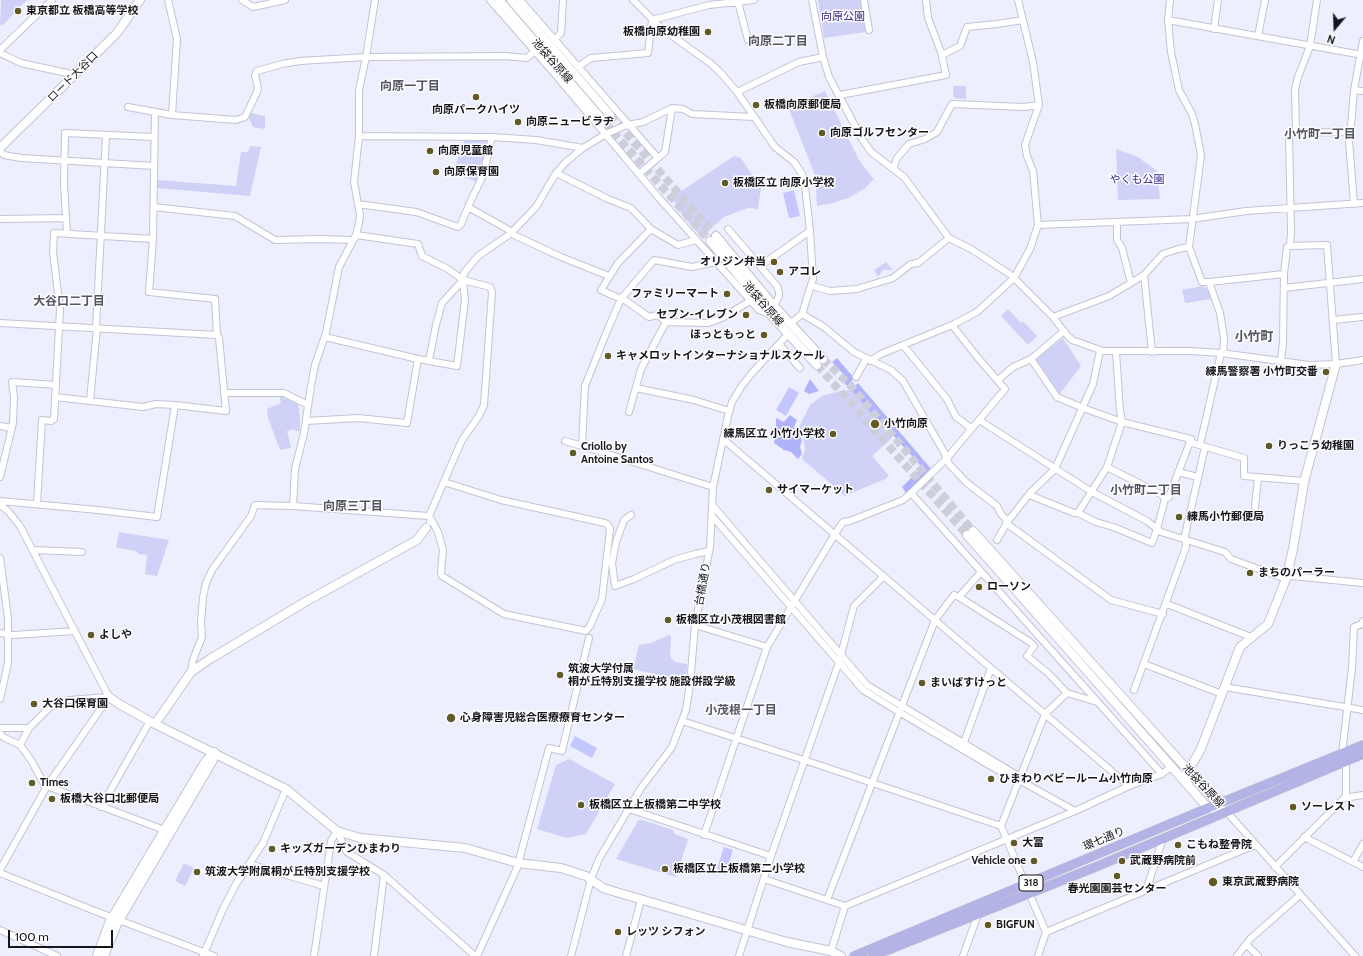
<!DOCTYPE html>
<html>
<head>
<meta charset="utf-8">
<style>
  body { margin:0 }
  #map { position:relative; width:1363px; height:956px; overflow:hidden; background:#edeffe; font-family:Cabin,sans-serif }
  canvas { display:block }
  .north { position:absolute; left:1315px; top:8px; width:40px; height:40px; -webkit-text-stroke:3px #fdfdfd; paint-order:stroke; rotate:199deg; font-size:11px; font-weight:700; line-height:16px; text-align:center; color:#15151b }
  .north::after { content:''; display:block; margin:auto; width:14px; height:18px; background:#15151b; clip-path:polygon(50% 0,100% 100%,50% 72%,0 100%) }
  .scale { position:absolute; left:8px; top:930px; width:105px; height:18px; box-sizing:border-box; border:2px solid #15151b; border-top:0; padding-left:5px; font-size:12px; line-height:14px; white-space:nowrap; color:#15151b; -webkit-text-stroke:3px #fdfdfd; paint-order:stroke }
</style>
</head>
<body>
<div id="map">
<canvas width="1363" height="956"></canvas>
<div class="north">N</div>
<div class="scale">100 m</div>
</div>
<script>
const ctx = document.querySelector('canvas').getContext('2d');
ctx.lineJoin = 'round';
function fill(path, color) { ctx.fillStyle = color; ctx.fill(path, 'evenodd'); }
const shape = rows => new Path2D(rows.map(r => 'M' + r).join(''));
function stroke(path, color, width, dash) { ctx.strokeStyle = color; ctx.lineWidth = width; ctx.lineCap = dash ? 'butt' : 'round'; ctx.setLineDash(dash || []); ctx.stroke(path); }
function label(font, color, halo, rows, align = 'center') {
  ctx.font = font + ' Cabin,"Noto Sans JP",sans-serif'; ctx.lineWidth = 3; ctx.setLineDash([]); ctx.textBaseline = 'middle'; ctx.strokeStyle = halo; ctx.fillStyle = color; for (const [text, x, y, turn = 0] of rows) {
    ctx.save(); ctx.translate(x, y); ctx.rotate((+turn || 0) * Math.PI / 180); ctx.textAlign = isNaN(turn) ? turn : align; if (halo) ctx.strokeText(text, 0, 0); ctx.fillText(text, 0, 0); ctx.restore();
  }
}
fill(shape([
  [1,0,27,0,2,26,0,24],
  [818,0,861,0,866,32,824,38],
  [953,86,966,86,966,99,954,98],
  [825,91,859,160,876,182,873,180,864,189,848,198,833,203,817,206,815,175,788,107],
  [251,113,265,116,265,129,253,127,249,118],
  [464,141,486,141,488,143,481,174,477,182,453,173],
  [250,146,261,147,250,196,157,188,157,180,236,186,241,152,248,152],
  [1116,149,1138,157,1157,171,1160,199,1118,200],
  [734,156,741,158,761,188,758,209,748,208,724,217,701,237,680,212,682,211,671,198],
  [886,262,893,270,883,270,878,277,874,270],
  [1203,286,1208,289,1212,299,1185,303,1182,290],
  [1008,309,1021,323,1023,321,1037,336,1028,345,1001,316],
  [1063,338,1081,366,1059,395,1035,360],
  [851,390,892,438,872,456,889,476,885,479,845,496,802,459,805,449,803,434,799,427,810,405,822,396,840,391],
  [279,396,284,396,298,404,300,416,300,431,296,431,294,429,287,431,291,448,280,450,268,418,267,409,281,403],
  [119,532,169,540,157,576,145,574,147,555,139,554,135,551,116,547],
  [669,635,671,636,670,652,671,658,675,662,687,664,686,676,680,680,633,669,639,645,651,643],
  [569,759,615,784,586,834,567,838,537,829,556,765],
  [639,819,673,830,675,834,688,839,676,877,616,859],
  [184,863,194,868,185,886,175,881]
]), '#cfd2f6');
fill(shape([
  [837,358,854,378,847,386,842,380,845,376,832,362],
  [810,379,819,391,809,394,804,391],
  [858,383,932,470,912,489,906,493,902,487,922,467,889,431,875,418,851,390],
  [790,415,797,420,794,427,802,440,800,447,802,454,798,459,791,452,784,450,774,443,776,434,776,418,784,422]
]), '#b0b3fc');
fill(shape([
  [794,190,800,216,789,218,783,193],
  [789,387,799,393,786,416,776,410],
  [575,736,597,748,592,758,570,746],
  [724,847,733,850,725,875,716,871]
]), '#c4c7ff');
stroke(shape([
  [610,115,716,236],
  [605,123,710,241],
  [823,359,851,386,973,531],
  [817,365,967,535]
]), '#cdcedc', 8, [8, 4]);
const street = shape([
  [168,0,177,39,172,115],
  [242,0,253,7,285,0],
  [490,0,554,73,659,198,759,310,770,314],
  [520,0,657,157],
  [633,0,661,28,710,63,720,72,737,92,775,147,794,162,802,174,805,186,810,231,813,279,802,314,790,324],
  [812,0,823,57,829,77,862,139,871,152,904,177,949,238,971,249,1011,275,1053,317,1067,335,1072,340,1103,351,1191,351,1221,353,1309,365,1336,364,1363,360],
  [864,0,869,30],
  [1170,0,1168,20,1171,52,1179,90,1192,114,1195,124,1201,155,1189,247,1202,282,1209,282,1220,313,1224,338,1223,353],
  [738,2,748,40],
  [1168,20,1363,55],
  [1214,29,1218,0],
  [1258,36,1265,0],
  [554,40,561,33,563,0],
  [0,50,52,0],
  [0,53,21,63,76,75],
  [942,55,960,46,967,27,997,24,1023,20],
  [578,67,591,58,648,53,652,20,709,5,754,0],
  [1354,90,1363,91],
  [737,92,799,62,823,57],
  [840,95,946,75,941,52,928,18,926,0],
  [128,107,172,115,236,120,245,117,257,92,258,88,255,75,257,71,282,64,300,61,366,57,505,56,527,58,535,51],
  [1296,132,1295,89,1298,77,1310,46,1317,0],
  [359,136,492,137,536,140,583,148,606,134,624,126,643,122,672,108,683,109,692,114,754,117],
  [0,151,4,155,21,158,154,166],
  [893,169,897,158,909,144,925,139,937,132,952,104,1024,107,1039,105],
  [556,173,608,199,631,208,651,229],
  [639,174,665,152,672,108],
  [358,204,416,212,458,227,461,224,468,207,509,230,514,235,561,257,609,276],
  [1354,204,1349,141,1351,126,1354,90,1363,41],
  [154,207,235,216,275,240,319,239,352,240],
  [468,207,483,175,492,137],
  [0,219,66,218],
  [1117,222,1117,240,1122,248,1131,283],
  [1038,225,1192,219,1246,211,1363,203],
  [728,229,777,286,779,292,779,296,774,306],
  [67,233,64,184,65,133,154,137],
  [356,235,418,244,422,256,448,269,463,280,490,287,492,292,484,405,479,416,462,440,429,516,431,519,430,522],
  [1290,246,1327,245,1336,364],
  [760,266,810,231],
  [1144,275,1152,352],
  [1209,282,1284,274],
  [812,286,830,291,857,289,893,278,911,264,918,263,949,238],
  [1284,288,1363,279],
  [622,298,649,317,658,315,666,322],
  [621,299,601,290,618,263,651,229,678,245,696,240],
  [802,314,824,327,854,352,891,370,903,381,944,452,949,464,967,483,997,506,1001,514,1008,521],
  [1053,317,1109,296,1144,275,1163,254,1178,249,1189,247],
  [1333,320,1363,317],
  [0,323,217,335],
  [96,328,106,135],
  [325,337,418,359,457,366,465,300,463,280,464,273,478,256,510,234,536,207,556,173,566,162,583,148],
  [779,344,800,368],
  [903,345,947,399,956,417,971,428],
  [1031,359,1057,397,1083,408,1122,422,1191,439,1169,497,1165,499],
  [429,360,436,325,442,303,463,280],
  [870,361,881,354,952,325,977,312,1014,278,1030,249,1038,225,1033,171,1027,156,1025,145,1039,105,1033,62,1018,0],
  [1281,361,1283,343,1284,274,1287,247,1290,246,1291,232,1289,133,1346,132,1350,135],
  [856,377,866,359],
  [998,380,1013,367,1031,359,1064,331],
  [636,388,694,400,729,411],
  [224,393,284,393,308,405],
  [55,397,143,407,156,404,175,405,226,411,219,338,217,335,215,299,149,292,153,239,155,112],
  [90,400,97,328],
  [629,412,641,369,666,322,708,323,722,318,750,301],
  [979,420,1092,492,1147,521,1161,532,1225,552,1231,559,1286,579],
  [306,421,358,418,407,423,418,359],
  [0,426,12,428],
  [723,439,1129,786],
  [565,441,582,446],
  [1189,442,1244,458,1244,476,1304,481],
  [1200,445,1221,353],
  [1178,472,1198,477],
  [0,477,13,423,14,397,12,382,56,385],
  [713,487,582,446,585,386,607,331,621,299,654,260,692,267,716,262],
  [911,493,1162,774],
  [1030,493,1032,496,1074,513,1078,513,1096,522,1116,528,1152,543,1157,529,1165,499,1162,495,1107,467],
  [0,501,98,510,157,517,175,405],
  [37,504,42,420,51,421,54,419,60,310,53,252,54,233,153,239],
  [0,505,8,511,20,526,109,697],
  [293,506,295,469,304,433,311,386,315,365,326,333,339,267,356,235,359,223,360,215,354,182,359,136,359,90,366,57,375,0],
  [713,506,867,685,1020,777],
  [1255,507,1258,478],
  [1078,513,1107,467,1122,422,1120,411,1116,352],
  [631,515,624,520,616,542,612,563,615,586,634,579,674,560,695,554,709,551],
  [712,516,863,690,899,712,1018,782],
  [431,519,438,532,443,550,441,572,442,576,504,614,586,631,590,626,602,599,610,529,608,525,605,523,501,500,444,482],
  [1006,523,1111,600,1163,614],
  [997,540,1008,521,1030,493,1055,469,1093,384,1100,351],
  [33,550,82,552],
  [0,558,8,618,8,663,0,699],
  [1287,577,1292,576,1363,583],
  [959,597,981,572],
  [1167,604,1251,637],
  [695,625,767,647],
  [0,633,14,635,75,631],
  [1144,664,1222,694],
  [191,672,193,660,202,637,201,623,203,597,206,583,212,570,251,516,255,505,293,506,429,516],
  [1225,687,1363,710],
  [1134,690,1186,547,1185,535,1205,447],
  [682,721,804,760,1001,826],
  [0,728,29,728,50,707,69,700,109,697],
  [0,733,3,737,20,745,31,760,44,784,47,786,167,831],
  [20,745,29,728],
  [962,748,991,668],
  [1342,754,1352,668,1354,627,1362,624,1363,621],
  [1019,780,1075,811],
  [1346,797,1346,762],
  [101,807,150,721],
  [629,809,771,856,739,956],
  [1226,811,1355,956],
  [337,831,347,852,384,875,475,956],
  [704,835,767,647,835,534,843,522,850,521,903,500,911,493,947,458,1005,389,978,358,952,325],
  [1304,837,1363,867],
  [771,856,839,662,854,606,884,576],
  [1353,862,1363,844],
  [249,864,324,886],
  [1275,867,1344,798,1363,795],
  [0,870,47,786,109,697],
  [0,873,95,911,214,956],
  [764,879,845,906],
  [1026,885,1001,826,1045,714,1067,693],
  [1149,889,1148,885,1163,838],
  [1029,893,1046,932,1038,956],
  [827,900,935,620,954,595,959,597,1030,642,1034,646,1027,656,1048,673,1067,693,1097,702],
  [0,930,57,956],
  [1046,932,1255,845],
  [1246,944,1258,956],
  [831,951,845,906,1075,811,1129,786,1162,774,1172,766],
  [203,956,223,909,236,884,263,843,286,789],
  [314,956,331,841,337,831],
  [374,956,384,875],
  [477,956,517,868,549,748,562,751,589,638],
  [571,956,591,879,599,859,641,788,672,747,686,710,690,684,695,625,710,547,713,487,728,416,732,402,741,387,752,373,789,333],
  [626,956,641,900],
  [963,956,978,914],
  [1237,956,1250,939,1300,895]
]);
const secondary = shape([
  [499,0,605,123],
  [511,0,610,115],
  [0,148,117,33,140,0],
  [716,236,774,306,823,359],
  [710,241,771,315,817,365],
  [973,531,1222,808],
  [967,535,1208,808,1226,811],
  [109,697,119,704,155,724,286,789,337,831,360,838,465,848,518,863,561,868,586,876,603,888,616,892,787,942,831,951,841,956],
  [155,724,191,672,210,659,305,602,417,540,426,528],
  [1188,785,1186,774,1200,751,1240,647,1268,624,1286,579,1293,549,1304,482,1336,364],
  [97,956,110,921,205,762,214,752],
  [104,956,117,924,213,760,214,752]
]);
const primary = shape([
  [854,956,1208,808,1363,745],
  [873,956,1098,866,1363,754]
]);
stroke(street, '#c3c4d3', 8);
stroke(secondary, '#c3c4d3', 10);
stroke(primary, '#d0d0d1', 10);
stroke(street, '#fff', 6);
stroke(secondary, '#fff', 8);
stroke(primary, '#b3b3e5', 9);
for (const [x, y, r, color] of [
  [18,11,4,"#615a26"],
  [708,32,4,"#615a26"],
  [476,97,4,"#615a26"],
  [756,105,4,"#615a26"],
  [518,122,4,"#615a26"],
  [822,133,4,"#615a26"],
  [430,151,4,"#615a26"],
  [436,172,4,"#615a26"],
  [725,183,4,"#615a26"],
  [774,262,4,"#615a26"],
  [780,272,4,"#615a26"],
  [727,294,4,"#615a26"],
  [746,315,4,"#615a26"],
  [764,335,4,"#615a26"],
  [608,356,4,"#615a26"],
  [1326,372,4,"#615a26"],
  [875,424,5,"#615a26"],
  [833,434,4,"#615a26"],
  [1269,446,4,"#615a26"],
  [573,453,4,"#615a26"],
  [769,490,4,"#615a26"],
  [1179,517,4,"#615a26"],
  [1250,573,4,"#615a26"],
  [979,587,4,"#615a26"],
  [668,620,4,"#615a26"],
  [91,635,4,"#615a26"],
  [560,675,4,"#615a26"],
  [922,683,4,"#615a26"],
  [34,704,4,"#615a26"],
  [451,718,5,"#615a26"],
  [991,779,4,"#615a26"],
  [32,783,4,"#615a26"],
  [52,799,4,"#615a26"],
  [581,805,4,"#615a26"],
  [1293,807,4,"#615a26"],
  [1014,843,4,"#615a26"],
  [1178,845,4,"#615a26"],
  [272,849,4,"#615a26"],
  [1034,861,4,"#615a26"],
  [1122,861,4,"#615a26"],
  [665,869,4,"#615a26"],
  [197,872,4,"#615a26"],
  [1117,876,4,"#615a26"],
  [1213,882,5,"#615a26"],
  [988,925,4,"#615a26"],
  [618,932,4,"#615a26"]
]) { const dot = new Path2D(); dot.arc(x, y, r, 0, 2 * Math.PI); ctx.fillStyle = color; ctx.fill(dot); stroke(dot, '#fdfdfd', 1.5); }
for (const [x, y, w] of [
  [1031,883,24]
]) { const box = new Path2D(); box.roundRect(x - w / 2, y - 8, w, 16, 3); ctx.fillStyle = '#fdfdfd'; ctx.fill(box); stroke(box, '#15151b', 1); }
label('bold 10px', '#15151b', null, [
  ["318",1031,883]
]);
label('bold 11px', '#15151b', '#fdfdfd', [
  ["東京都立 板橋高等学校",26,11],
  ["板橋向原幼稚園",700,32,"right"],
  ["板橋向原郵便局",764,105],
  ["向原パークハイツ",476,110,"center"],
  ["向原ニュービラヂ",526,122],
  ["向原ゴルフセンター",830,133],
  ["向原児童館",438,151],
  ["向原保育園",444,172],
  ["板橋区立 向原小学校",733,183],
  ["オリジン弁当",766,262,"right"],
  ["アコレ",788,272],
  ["ファミリーマート",719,294,"right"],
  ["セブン-イレブン",738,315,"right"],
  ["ほっともっと",756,335,"right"],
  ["キャメロットインターナショナルスクール",616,356],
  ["練馬警察署 小竹町交番",1318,372,"right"],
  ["小竹向原",884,424],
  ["練馬区立 小竹小学校",825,434,"right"],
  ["りっこう幼稚園",1277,446],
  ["Criollo by",581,447],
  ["Antoine Santos",581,460],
  ["サイマーケット",777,490],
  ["練馬小竹郵便局",1187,517],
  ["まちのパーラー",1258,573],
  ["ローソン",987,587],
  ["板橋区立小茂根図書館",676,620],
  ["よしや",99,635],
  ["筑波大学付属",568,669],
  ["桐が丘特別支援学校 施設併設学級",568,682],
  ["まいばすけっと",930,683],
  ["大谷口保育園",42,704],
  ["心身障害児総合医療療育センター",460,718],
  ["ひまわりベビールーム小竹向原",999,779],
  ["Times",40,783],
  ["板橋大谷口北郵便局",60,799],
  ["板橋区立上板橋第二中学校",589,805],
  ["ソーレスト",1301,807],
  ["大富",1022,843],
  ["こもね整骨院",1186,845],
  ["キッズガーデンひまわり",280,849],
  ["Vehicle one",1026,861,"right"],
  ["武蔵野病院前",1130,861],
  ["板橋区立上板橋第二小学校",673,869],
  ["筑波大学附属桐が丘特別支援学校",205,872],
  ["東京武蔵野病院",1222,882],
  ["春光園園芸センター",1117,889,"center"],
  ["BIGFUN",996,925],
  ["レッツ シフォン",626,932]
], 'left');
label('11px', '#36278c', '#fdfdfd', [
  ["向原公園",843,17],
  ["やくも公園",1137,180]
]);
label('11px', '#15151b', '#fdfdfd', [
  ["池袋谷原線",552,61,49],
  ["ロード大谷口",73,77,-45],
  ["池袋谷原線",763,304,49],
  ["台橋通り",703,584,-80],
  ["池袋谷原線",1203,786,47],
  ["環七通り",1104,839,-23]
]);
label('bold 12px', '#545562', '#fdfdfd', [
  ["向原二丁目",778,41],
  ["向原一丁目",410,86],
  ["小竹町一丁目",1320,134],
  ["大谷口二丁目",69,301],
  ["小竹町二丁目",1146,490],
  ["向原三丁目",353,506],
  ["小茂根一丁目",741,710]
]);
label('bold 13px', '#545562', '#fdfdfd', [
  ["小竹町",1254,337]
]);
</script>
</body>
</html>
